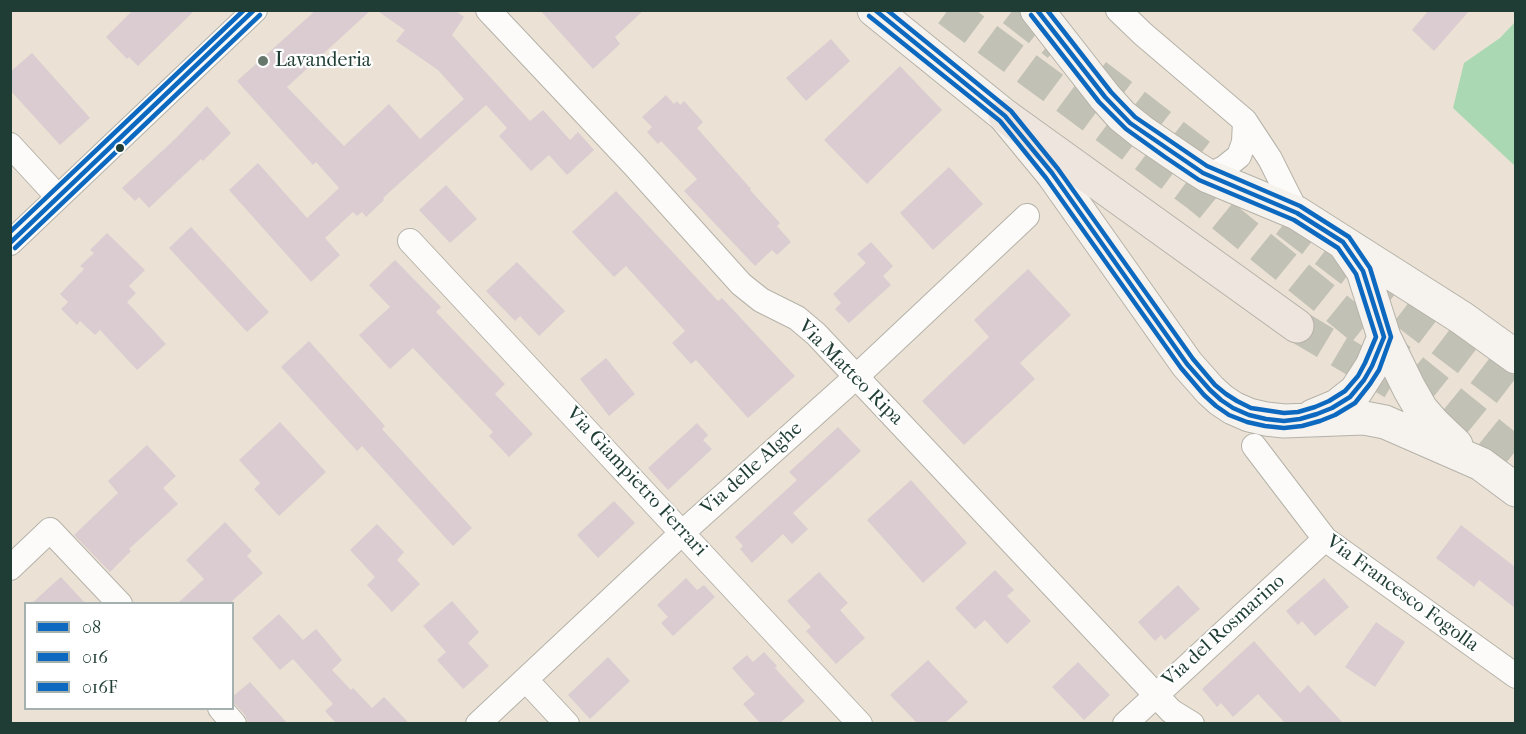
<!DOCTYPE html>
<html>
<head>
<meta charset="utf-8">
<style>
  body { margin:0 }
  #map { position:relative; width:1526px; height:734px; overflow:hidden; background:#ebe2d5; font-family:"IM FELL French Canon",serif }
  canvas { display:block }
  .frame { position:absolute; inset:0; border:12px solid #1f3d34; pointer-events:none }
  .legend { position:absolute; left:24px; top:602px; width:210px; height:108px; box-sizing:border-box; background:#fff; border:2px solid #a5b1ae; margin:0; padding:8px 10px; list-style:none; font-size:18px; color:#1f3d34 }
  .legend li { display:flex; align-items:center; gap:12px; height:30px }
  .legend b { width:30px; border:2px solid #a5b1ae }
</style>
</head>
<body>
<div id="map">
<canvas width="1526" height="734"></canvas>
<div class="frame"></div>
<ul class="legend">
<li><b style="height:8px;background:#0c69bf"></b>08</li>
<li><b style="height:8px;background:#0c69bf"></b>016</li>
<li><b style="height:8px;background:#0c69bf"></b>016F</li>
</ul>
</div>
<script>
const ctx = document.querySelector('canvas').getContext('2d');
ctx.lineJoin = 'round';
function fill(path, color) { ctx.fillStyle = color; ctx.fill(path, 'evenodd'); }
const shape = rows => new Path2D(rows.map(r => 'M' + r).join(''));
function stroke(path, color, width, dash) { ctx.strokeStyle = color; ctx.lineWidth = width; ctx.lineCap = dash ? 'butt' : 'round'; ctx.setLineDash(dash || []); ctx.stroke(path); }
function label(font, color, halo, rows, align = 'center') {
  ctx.font = font + ' "IM FELL French Canon",serif'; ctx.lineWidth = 4.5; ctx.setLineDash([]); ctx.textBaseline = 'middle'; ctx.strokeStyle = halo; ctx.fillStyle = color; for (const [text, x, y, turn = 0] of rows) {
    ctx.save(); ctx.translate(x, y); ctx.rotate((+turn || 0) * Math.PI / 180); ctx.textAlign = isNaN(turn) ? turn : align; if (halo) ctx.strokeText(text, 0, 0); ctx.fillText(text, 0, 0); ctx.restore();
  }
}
fill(shape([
  [1515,22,1515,166,1453,108,1464,63,1500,38]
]), '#aad8b2');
fill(shape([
  [133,10,195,10,138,66,129,57,127,59,106,37],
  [316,10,371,10,287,87,344,146,389,104,420,139,464,99,438,70,396,41,405,30,376,10,455,10,464,17,452,35,530,121,543,110,570,140,578,132,594,150,567,175,549,155,531,171,499,136,507,128,486,105,383,198,384,200,366,217,362,212,357,216,353,212,325,238,340,255,311,282,229,190,258,163,307,218,339,188,316,162,313,165,237,81],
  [540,10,644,10,615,37,620,44,593,69],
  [1429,10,1470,10,1434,51,1412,30],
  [831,39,850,61,806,101,786,78],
  [32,53,90,118,60,145,10,90,10,72],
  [900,66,942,110,867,184,824,140],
  [666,95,674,104,677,101,680,105,684,101,703,122,697,128,751,189,750,190,780,223,777,226,791,242,777,255,772,250,755,266,684,191,697,179,661,141,658,144,647,132,652,127,642,117],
  [207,106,231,133,203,161,201,159,149,208,139,197,135,201,122,188,174,140],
  [949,167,983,204,933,250,900,213],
  [446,185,477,219,450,243,419,210],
  [616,191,718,301,722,298,795,376,748,418,696,360,691,364,672,343,685,331,626,266,614,277,572,232],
  [191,227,269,312,247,332,169,248],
  [107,233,145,270,129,286,136,293,127,302,166,344,137,370,100,330,95,335,80,321,77,325,61,309,68,302,60,294,84,269,80,266,94,253,90,250],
  [871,242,893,266,883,276,891,285,849,323,835,309,841,303,833,294,866,263,857,254],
  [395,260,441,307,436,312,505,384,495,394,533,434,509,457,489,436,493,432,413,348,390,369,359,335,390,307,369,285],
  [517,262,565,311,539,336,520,316,515,321,486,291],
  [1028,269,1071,315,1020,363,1035,379,964,445,922,401,989,337,974,320],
  [309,341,385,426,382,429,472,528,453,546,362,446,357,451,281,367],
  [606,358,635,394,609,416,580,379],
  [280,422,326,472,279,516,254,489,260,483,239,460],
  [697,423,708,435,703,440,712,449,668,490,648,468],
  [838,427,861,451,793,513,808,529,792,544,783,534,752,563,740,549,743,546,735,537,797,480,789,472],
  [147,445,176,476,163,488,178,504,129,549,131,551,110,572,74,535,118,493,108,481],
  [911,480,967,543,923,583,867,520],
  [614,501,635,523,598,558,577,535],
  [225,522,252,551,247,556,263,573,230,603,178,603,204,579,186,560],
  [377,524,404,552,397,560,420,584,392,612,367,585,375,577,350,550],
  [1461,525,1515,567,1515,608,1479,580,1474,587,1436,558],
  [995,570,1014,590,1007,596,1031,621,1007,644,985,620,975,629,955,608],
  [819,572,848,603,840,610,865,638,836,664,806,631,811,627,787,601],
  [61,577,85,603,32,603,53,584],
  [686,578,697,590,704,585,715,597,673,636,661,623,668,617,657,605],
  [1324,578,1349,607,1315,636,1302,621,1298,625,1286,611],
  [1178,585,1200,609,1165,640,1161,635,1155,641,1138,622],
  [452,601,479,632,468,643,489,666,463,689,437,660,446,652,423,626],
  [279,614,303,640,316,629,342,660,332,670,351,690,353,688,372,708,384,697,409,723,336,723,325,711,333,704,293,659,280,670,252,638],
  [1376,622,1405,642,1375,687,1345,667],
  [1254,641,1300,693,1308,685,1343,723,1285,723,1258,694,1233,717,1221,703,1217,707,1202,689],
  [764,652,777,666,775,668,805,701,780,723,760,723,743,704,755,694,732,668,747,655,753,662],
  [608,657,630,681,590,719,568,695],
  [928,660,968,702,945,723,917,723,890,695],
  [1078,662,1110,695,1084,720,1052,687],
  [250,682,287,723,248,723,245,715,232,701,232,697]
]), '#daccd0');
stroke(shape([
  [1013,10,1058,45],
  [1096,75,1200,155],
  [1286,221,1516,397]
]), '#c2c1b5', 33, [33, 16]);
stroke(shape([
  [948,10,1196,194,1516,454],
  [1297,326,1393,383]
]), '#c2c1b5', 33, [33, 16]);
const street = shape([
  [488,10,633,164,741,284,761,300,797,318,816,334,1171,711,1192,724],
  [1118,10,1143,34,1245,121],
  [10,145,58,197],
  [1208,176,1224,168,1239,156,1244,142,1245,121,1270,159,1297,213],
  [410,241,860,724],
  [10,243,255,10],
  [1254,446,1325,539,1516,676],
  [10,568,50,530,120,604],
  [526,680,567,724],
  [220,708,234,724],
  [478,724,683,532,857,376,1027,216],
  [1125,724,1325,539]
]);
const secondary = shape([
  [874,10,1005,116,1052,173,1187,364,1210,390,1221,400,1233,408,1249,415,1266,419,1284,421,1364,418,1385,422,1481,464,1516,490],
  [1037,10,1105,97,1122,116,1142,132,1192,166,1208,176,1297,213,1462,318,1516,357],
  [1346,246,1363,271,1384,337,1409,388,1421,409,1434,424,1456,445],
  [1313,416,1337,406,1356,391,1372,366,1384,337]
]);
const primary = shape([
  [1005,116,1297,326]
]);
stroke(street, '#b5b2a9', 26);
stroke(secondary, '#b5b2a9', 35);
stroke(primary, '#b5b2a9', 35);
stroke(street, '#fcfbf9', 24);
stroke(secondary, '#f6f2ee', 33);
stroke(primary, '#eee5de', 33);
stroke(shape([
  [875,10,1005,116,1052,173,1187,364,1210,390,1221,400,1233,408,1249,415,1266,419,1284,421,1300,419,1317,414,1332,408,1350,397,1364,380,1372,366,1384,337,1363,271,1343,242,1297,213,1203,173,1130,123,1105,97,1037,10],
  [10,243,254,10]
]), '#0c69bf', 4.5);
stroke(shape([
  [869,16,1000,121,1046,178,1181,368,1204,395,1216,406,1229,415,1247,422,1265,426,1284,428,1302,426,1320,421,1335,415,1355,403,1370,384,1379,370,1391,337,1370,268,1349,237,1300,206,1207,166,1135,117,1111,92,1047,10],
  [15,248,260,15]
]), '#0c69bf', 4.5);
stroke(shape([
  [887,10,1011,111,1058,169,1193,359,1215,385,1226,394,1237,401,1251,408,1284,413,1298,412,1315,407,1329,401,1345,391,1358,376,1365,363,1376,337,1356,274,1338,248,1294,220,1199,180,1165,157,1126,129,1099,102,1031,15],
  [10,232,244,10]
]), '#0c69bf', 4.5);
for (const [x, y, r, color] of [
  [263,61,6,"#66776c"],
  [120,148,5,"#1f3d34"]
]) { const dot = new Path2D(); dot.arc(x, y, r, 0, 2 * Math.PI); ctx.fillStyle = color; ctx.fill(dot); stroke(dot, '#fff', 2); }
label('20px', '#1f3d34', '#fff', [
  ["Lavanderia",275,61]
], 'left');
label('20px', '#1f3d34', '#fff', [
  ["Via Matteo Ripa",850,373,45],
  ["Via delle Alghe",752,469,-42],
  ["Via Giampietro Ferrari",636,482,47],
  ["Via Francesco Fogolla",1402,594,36],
  ["Via del Rosmarino",1224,631,-42]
]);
</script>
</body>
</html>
